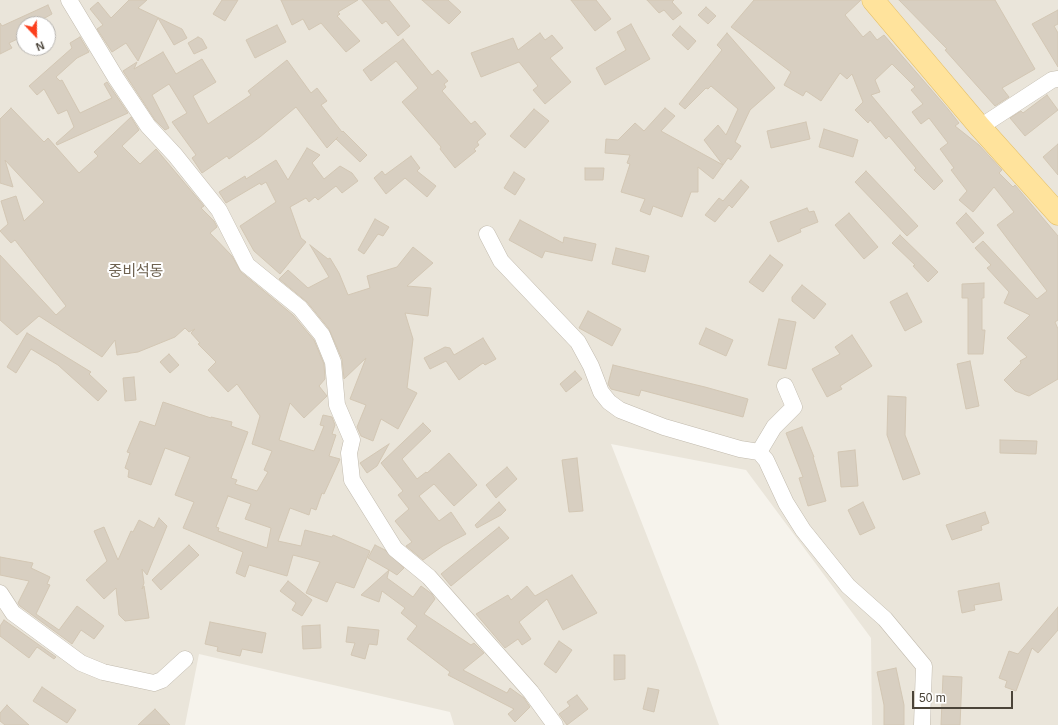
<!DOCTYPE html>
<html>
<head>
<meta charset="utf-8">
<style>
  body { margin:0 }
  #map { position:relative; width:1058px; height:725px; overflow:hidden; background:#f6f3ec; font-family:Helvetica,sans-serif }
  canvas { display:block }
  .north { position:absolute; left:16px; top:16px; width:40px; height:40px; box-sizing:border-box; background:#fff; border:1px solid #b7b4b0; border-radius:50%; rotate:158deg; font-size:11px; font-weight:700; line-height:16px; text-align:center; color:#4b4439 }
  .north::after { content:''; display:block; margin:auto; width:14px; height:18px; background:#fc3f1d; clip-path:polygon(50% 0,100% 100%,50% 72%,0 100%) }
  .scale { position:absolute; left:912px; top:691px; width:101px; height:18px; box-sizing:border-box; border:2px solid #4b4439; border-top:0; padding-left:5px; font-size:12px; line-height:14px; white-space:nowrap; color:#4b4439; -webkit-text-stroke:3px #fff; paint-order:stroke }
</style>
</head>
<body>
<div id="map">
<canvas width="1058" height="725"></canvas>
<div class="north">N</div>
<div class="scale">50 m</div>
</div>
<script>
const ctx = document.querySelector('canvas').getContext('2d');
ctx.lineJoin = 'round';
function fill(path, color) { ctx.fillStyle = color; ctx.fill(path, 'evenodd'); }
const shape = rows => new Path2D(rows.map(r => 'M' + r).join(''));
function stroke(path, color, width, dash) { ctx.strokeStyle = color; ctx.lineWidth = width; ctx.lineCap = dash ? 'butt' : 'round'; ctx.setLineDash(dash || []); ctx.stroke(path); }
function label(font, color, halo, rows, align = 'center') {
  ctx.font = font + ' Helvetica,"Noto Sans KR",sans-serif'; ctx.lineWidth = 4; ctx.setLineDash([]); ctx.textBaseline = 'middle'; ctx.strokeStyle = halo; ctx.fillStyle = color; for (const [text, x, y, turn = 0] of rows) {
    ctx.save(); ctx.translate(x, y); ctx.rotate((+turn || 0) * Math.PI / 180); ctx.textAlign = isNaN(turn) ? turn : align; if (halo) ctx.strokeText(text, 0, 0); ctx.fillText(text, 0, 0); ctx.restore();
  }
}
fill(shape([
  [0,0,1058,0,1058,725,872,725,871,638,746,470,611,444,697,664,719,725,454,725,450,712,199,654,185,725,0,725],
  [24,24,48,24,48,48,24,48]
]), '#eae5da');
const building = shape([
  [129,0,147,0,138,8,182,29,187,38,174,45,158,18,138,61,126,43,112,52,97,29,103,25,90,9,98,2,111,18,129,0],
  [222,0,238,0,225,21,213,14,222,0],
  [281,0,358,0,338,12,340,14,337,16,360,41,346,52,321,23,309,30,303,19,292,25,281,0],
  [362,0,389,0,410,26,398,36,386,21,382,24,362,0],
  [422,0,448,0,461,12,449,24,422,0],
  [571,0,596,0,611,19,595,31,571,0],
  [647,0,674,0,672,2,682,13,673,20,664,10,659,13,647,0],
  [754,0,861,0,845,15,863,37,870,31,877,40,884,35,948,109,959,123,955,126,979,145,1002,170,999,173,1013,187,1015,185,1058,236,1058,320,1055,322,1058,329,1058,379,1029,396,1015,391,1004,380,1021,363,1020,361,1027,357,1007,338,1030,315,1004,303,1009,292,987,268,991,265,975,248,983,241,1037,299,1047,291,997,225,1014,212,994,187,973,212,959,200,967,191,951,170,954,168,940,149,948,143,929,118,921,124,912,112,923,104,911,90,915,87,892,64,875,80,880,92,871,95,943,181,934,190,914,170,916,168,889,136,886,139,870,120,868,123,855,110,863,102,852,74,847,79,840,73,821,101,806,91,803,96,784,85,791,72,731,27,754,0],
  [899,0,995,0,1035,69,1002,88,1009,97,995,106,945,50,947,49,899,0],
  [48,5,52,14,43,19,45,24,24,24,24,36,9,43,12,48,0,54,0,23,2,26,48,5],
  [706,7,716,16,708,24,698,15,706,7],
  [1058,10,1058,24,1054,26,1058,33,1058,67,1032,24,1058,10],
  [631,24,650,59,605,85,596,68,626,50,617,32,631,24],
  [277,25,286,42,255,58,246,40,277,25],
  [680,26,696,41,688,50,672,35,680,26],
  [540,33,545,40,552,35,563,48,550,58,571,82,545,104,533,90,538,86,519,62,481,77,471,53,513,38,518,50,540,33],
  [727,33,775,88,750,110,735,142,741,146,731,160,728,158,723,165,704,140,718,125,726,135,738,109,711,86,708,89,706,88,685,109,679,104,722,50,717,45,727,33],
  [80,37,89,52,77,58,56,77,60,81,62,80,80,113,112,98,104,84,107,82,128,113,57,145,56,143,74,127,67,110,58,114,44,89,37,95,29,86,72,48,70,43,80,37],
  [198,37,202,39,207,48,194,54,188,43,198,37],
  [403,39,432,75,438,70,448,81,444,84,446,87,442,91,471,124,475,121,486,134,477,142,479,145,474,149,476,151,455,168,440,149,441,147,402,102,418,88,396,61,371,81,363,70,403,39],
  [163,52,176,74,202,59,216,82,193,96,208,124,251,95,248,91,287,60,311,93,317,88,327,101,321,105,342,132,343,131,367,155,360,162,336,139,338,137,327,148,296,107,260,137,229,159,227,156,202,173,192,158,196,155,172,122,187,113,169,84,152,95,169,128,165,130,155,120,123,71,137,62,134,69,163,52],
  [1047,95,1058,110,1025,136,1010,118,1021,111,1023,113,1047,95],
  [11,108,44,142,48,138,79,173,98,156,94,152,131,117,139,130,122,146,140,164,156,149,204,206,201,208,214,221,217,227,210,233,232,256,241,272,293,315,314,340,324,364,325,379,319,386,327,396,304,418,290,403,279,440,314,451,324,426,320,425,323,415,332,417,335,425,332,434,336,435,329,456,340,459,324,494,322,493,316,510,311,508,309,515,290,508,278,541,301,546,305,530,332,537,333,535,370,551,354,588,336,582,327,602,306,593,320,562,293,555,287,576,249,565,245,577,236,573,243,552,183,528,194,502,175,495,190,457,165,448,151,485,128,477,129,470,125,468,130,453,127,452,140,421,155,426,163,402,211,418,211,417,232,422,231,426,248,432,231,478,237,480,235,484,257,491,268,472,264,470,272,451,252,444,260,416,237,384,228,392,208,370,216,362,198,344,200,343,191,333,195,329,189,332,185,328,175,337,138,352,117,355,115,340,102,357,39,316,17,335,0,320,0,255,56,315,66,306,15,240,11,243,0,231,8,224,1,201,16,196,24,221,44,202,5,160,13,187,0,183,0,119,11,108],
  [228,496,251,504,245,519,271,528,267,548,218,531,219,528,216,527,228,496],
  [665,108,675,116,661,131,723,165,713,179,698,167,698,192,691,192,682,217,653,206,650,215,640,211,645,199,621,192,630,164,627,163,630,155,605,153,606,139,618,140,635,123,644,131,665,108],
  [534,109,549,121,525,148,510,136,534,109],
  [806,122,810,139,771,148,767,131,806,122],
  [824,129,858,140,853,157,819,147,824,129],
  [1058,144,1058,175,1043,157,1058,144],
  [307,148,320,155,312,163,324,179,340,166,352,173,358,181,342,193,336,186,318,200,315,197,309,202,306,198,290,207,301,238,306,242,280,274,254,251,240,226,276,202,266,182,261,185,260,183,226,203,219,192,245,176,246,179,276,160,288,180,307,148],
  [411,156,420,168,417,171,436,186,427,197,405,178,386,194,374,178,382,171,385,175,411,156],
  [585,168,604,168,603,180,585,180,585,168],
  [866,171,918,226,907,236,855,182,866,171],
  [514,172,525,179,515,195,504,188,514,172],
  [741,180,749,187,732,208,729,205,715,222,705,215,719,198,723,201,741,180],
  [807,208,809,212,814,211,818,222,800,229,801,232,778,242,770,222,807,208],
  [849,213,878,247,864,259,835,225,849,213],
  [966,213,984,233,973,243,956,223,966,213],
  [375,219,389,227,383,236,378,234,364,254,358,250,375,219],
  [520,220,563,243,564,237,596,244,592,261,545,251,542,258,509,240,520,220],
  [900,235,938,272,928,282,913,266,915,265,892,243,900,235],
  [310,245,328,259,330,258,339,273,348,295,370,288,367,276,397,267,413,247,433,263,407,286,431,288,428,316,405,313,413,339,407,388,417,393,398,429,381,419,373,441,361,436,357,427,366,405,350,399,366,358,344,379,342,359,329,329,307,302,279,279,288,270,308,288,329,277,310,245],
  [616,248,649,256,645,272,612,264,616,248],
  [770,255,783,265,763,292,749,282,770,255],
  [984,283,984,298,982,298,982,330,985,330,983,354,968,354,968,298,962,298,962,284,984,283],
  [802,285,826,304,814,319,792,301,792,297,802,285],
  [907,293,922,322,905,331,890,302,907,293],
  [588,311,621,329,612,346,579,328,588,311],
  [779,319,796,322,786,369,768,365,779,319],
  [706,328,733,340,726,356,699,344,706,328],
  [27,333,91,372,89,374,107,391,98,401,58,365,31,349,16,373,7,367,27,333],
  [852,335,872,366,840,386,842,389,827,397,812,369,840,354,835,347,852,335],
  [483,338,496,359,485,365,483,363,459,380,446,361,430,369,424,358,445,347,450,348,454,355,483,338],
  [169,354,179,365,170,373,160,362,169,354],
  [970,361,979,406,966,409,957,364,970,361],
  [613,365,705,387,748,399,743,417,641,390,639,396,611,389,608,384,613,365],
  [575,371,582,379,566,392,560,384,575,371],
  [134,377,136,400,125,401,123,378,134,377],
  [888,396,906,397,905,435,920,474,903,480,887,435,888,396],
  [423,423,431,431,402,459,417,479,426,472,427,473,449,453,477,485,454,506,434,484,419,496,439,521,451,512,466,534,443,546,423,560,406,546,412,542,395,521,409,509,398,495,403,491,381,463,423,423],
  [802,427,814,457,813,457,826,501,808,506,799,478,803,477,786,433,802,427],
  [1000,440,1037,441,1036,454,1000,453,1000,440],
  [389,444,377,466,367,473,360,463,389,444],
  [855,450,858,486,841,487,838,452,855,450],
  [577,458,583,511,569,512,562,460,577,458],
  [507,467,517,479,496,498,486,485,507,467],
  [499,502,506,510,501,515,477,528,475,525,499,502],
  [863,502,875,528,860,535,848,510,863,502],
  [985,512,989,523,981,526,982,530,952,540,946,525,985,512],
  [159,518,167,526,147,575,142,569,144,583,142,589,144,586,149,618,125,621,119,615,116,588,104,599,86,580,107,561,94,531,104,527,118,560,131,531,133,532,139,520,154,528,159,518],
  [499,527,509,538,451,586,441,574,499,527],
  [189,545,199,555,161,590,152,580,189,545],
  [375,545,385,550,404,568,397,575,389,570,387,578,413,597,421,586,432,594,435,599,424,614,471,645,474,643,484,653,463,670,507,693,510,688,524,698,530,707,515,722,508,714,514,709,448,675,450,672,407,639,417,626,401,613,405,608,382,591,379,602,361,595,389,570,368,558,375,545],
  [0,557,33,563,31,568,50,577,47,584,50,585,36,614,59,630,77,606,104,626,94,639,81,630,72,644,20,606,18,603,29,581,0,575,0,557],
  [572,575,597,613,563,630,547,599,519,622,531,639,522,645,518,639,505,648,476,614,508,595,511,600,527,586,535,596,572,575],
  [288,581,312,600,302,616,292,610,296,603,280,591,288,581],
  [999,583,1002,600,974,605,975,610,962,613,958,591,999,583],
  [1058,607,1058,630,1038,653,1032,648,1016,691,1005,687,1007,681,999,678,1009,651,1018,654,1058,607],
  [4,620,56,657,54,659,37,647,29,658,0,636,0,626,4,620],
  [210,622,266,633,262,653,242,649,240,656,217,651,218,647,205,644,210,622],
  [320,625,321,648,303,649,302,626,320,625],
  [348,627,379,630,377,645,369,644,365,659,351,655,355,643,346,642,348,627],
  [559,641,572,650,556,673,544,664,559,641],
  [614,655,625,655,625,679,614,680,614,655],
  [896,668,904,705,904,725,884,725,884,705,877,672,896,668],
  [943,676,962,677,960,725,941,725,943,676],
  [42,687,76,710,67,723,33,701,42,687],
  [648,688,659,690,654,712,643,709,648,688],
  [577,695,588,709,567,725,559,714,570,706,567,702,577,695],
  [7,705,11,709,29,725,5,725,0,721,0,713,7,705],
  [155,709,170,725,138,725,155,709]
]);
fill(building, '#d8cfc1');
stroke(building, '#d3c7b4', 1);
const street = shape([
  [69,0,116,78,148,126,175,155,219,210,247,265,300,308,322,335,333,362,337,405,352,440,349,453,352,480,395,549,429,577,531,692,555,725],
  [980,127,1052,80,1058,79],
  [487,234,501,261,578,342,591,366,601,392,609,402,620,410,664,427,740,449,759,452,766,460,786,503,803,530,848,586,885,619,924,666,922,725],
  [759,452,774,427,794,407,785,386],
  [0,593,13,613,81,663,103,672,154,683,162,680,185,659]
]);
const primary = shape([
  [873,0,980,127,1058,214]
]);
stroke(street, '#c2bbae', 17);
stroke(primary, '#e6c16a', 23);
stroke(street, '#fff', 16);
stroke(primary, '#ffe39c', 22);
label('15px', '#6e6250', '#fff', [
  ["중비석동",136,272]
]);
</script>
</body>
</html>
